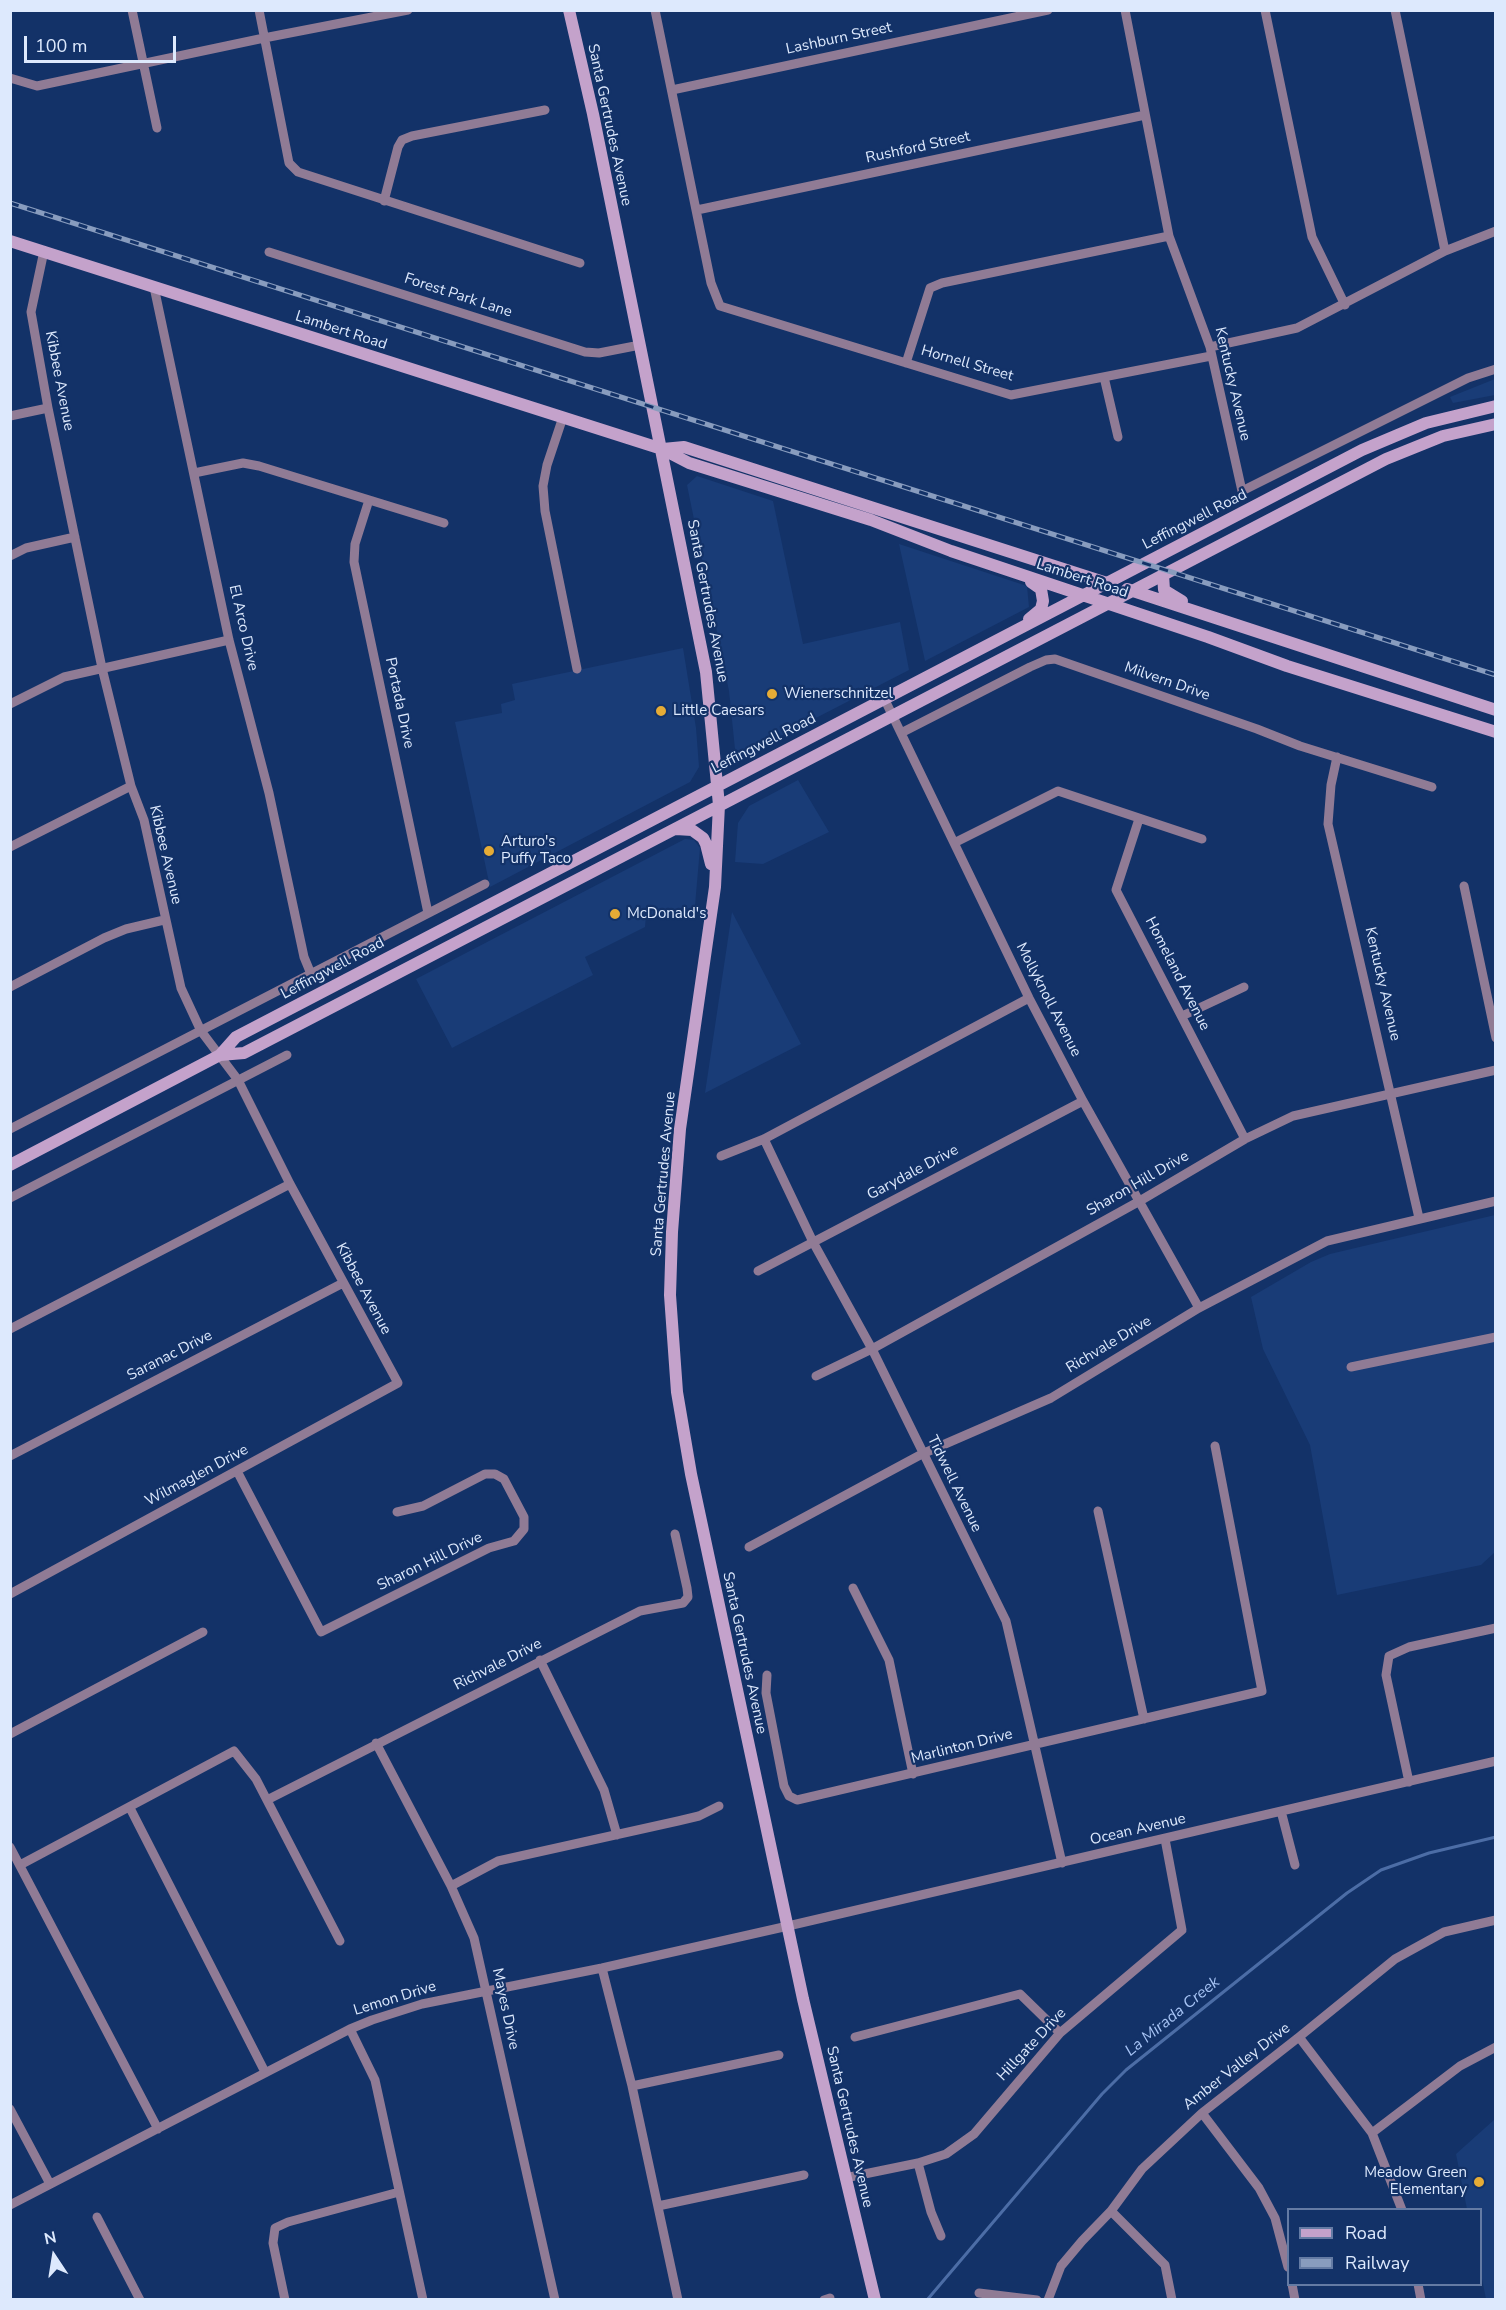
<!DOCTYPE html>
<html>
<head>
<meta charset="utf-8">
<style>
  body { margin:0 }
  #map { position:relative; width:1506px; height:2310px; overflow:hidden; background:#133268; font-family:"Nunito Sans",sans-serif }
  canvas { display:block }
  .frame { position:absolute; inset:0; border:12px solid #dde9fd; pointer-events:none }
  .legend { position:absolute; left:1287px; top:2208px; width:195px; height:78px; box-sizing:border-box; background:#133268; border:2px solid #647ba4; margin:0; padding:8px 10px; list-style:none; font-size:18px; color:#dde9fd }
  .legend li { display:flex; align-items:center; gap:12px; height:30px }
  .legend b { width:30px; border:2px solid #647ba4 }
  .north { position:absolute; left:24px; top:2226px; width:60px; height:60px; -webkit-text-stroke:4px #133268; paint-order:stroke; rotate:348deg; font-size:16px; font-weight:700; line-height:24px; text-align:center; color:#dde9fd }
  .north::after { content:''; display:block; margin:auto; width:21px; height:27px; background:#dde9fd; clip-path:polygon(50% 0,100% 100%,50% 72%,0 100%) }
  .scale { position:absolute; left:24px; top:36px; width:152px; height:27px; box-sizing:border-box; border:3px solid #dde9fd; border-top:0; padding-left:8px; font-size:18px; line-height:21px; white-space:nowrap; color:#dde9fd; -webkit-text-stroke:4px #133268; paint-order:stroke }
</style>
</head>
<body>
<div id="map">
<canvas width="1506" height="2310"></canvas>
<div class="frame"></div>
<ul class="legend">
<li><b style="height:8px;background:#c4a2cb"></b>Road</li>
<li><b style="height:8px;background:#889cbe"></b>Railway</li>
</ul>
<div class="north">N</div>
<div class="scale">100 m</div>
</div>
<script>
const ctx = document.querySelector('canvas').getContext('2d');
ctx.lineJoin = 'round';
function fill(path, color) { ctx.fillStyle = color; ctx.fill(path, 'evenodd'); }
const shape = rows => new Path2D(rows.map(r => 'M' + r).join(''));
function stroke(path, color, width, dash) { ctx.strokeStyle = color; ctx.lineWidth = width; ctx.lineCap = dash ? 'butt' : 'round'; ctx.setLineDash(dash || []); ctx.stroke(path); }
function label(font, color, halo, rows, align = 'center') {
  ctx.font = font + ' "Nunito Sans",sans-serif'; ctx.lineWidth = 4.5; ctx.setLineDash([]); ctx.textBaseline = 'middle'; ctx.strokeStyle = halo; ctx.fillStyle = color; for (const [text, x, y, turn = 0] of rows) {
    ctx.save(); ctx.translate(x, y); ctx.rotate((+turn || 0) * Math.PI / 180); ctx.textAlign = isNaN(turn) ? turn : align; if (halo) ctx.strokeText(text, 0, 0); ctx.fillText(text, 0, 0); ctx.restore();
  }
}
fill(shape([
  [1495,379,1495,395,1453,403,1450,397],
  [697,476,773,501,803,644,900,622,909,670,746,754,735,749,729,691,687,485],
  [899,544,1027,586,1029,607,925,661],
  [683,648,696,728,699,767,690,782,490,887,455,722,502,713,501,704,515,700,512,684],
  [798,780,829,832,763,864,735,862,738,823,749,806],
  [685,839,694,840,700,848,694,917,646,915,645,927,585,957,593,975,452,1048,416,979],
  [732,912,801,1044,705,1093],
  [1495,1215,1495,1552,1481,1565,1337,1595,1310,1445,1263,1349,1251,1297,1311,1262,1330,1254],
  [1495,2119,1495,2299,1486,2299,1481,2274,1480,2210,1467,2209,1456,2154]
]), '#193c77');
stroke(shape([
  [927,2300,1102,2094,1126,2070,1347,1893,1381,1870,1429,1853,1496,1837]
]), '#4c6da6', 3);
stroke(shape([
  [132,10,157,128],
  [259,10,289,163,298,172,580,263],
  [655,10,711,283,720,306,1011,395,1211,356],
  [1125,10,1169,236,1210,347,1242,491,1468,378,1496,369],
  [1265,10,1312,237,1345,305],
  [1395,10,1445,251],
  [10,78,37,86,264,38,408,10],
  [672,90,1048,10],
  [384,201,398,147,402,140,412,136,545,110],
  [697,210,1145,115],
  [269,252,585,352,599,353,640,345],
  [154,287,229,640,269,793,304,957,311,974],
  [1210,347,1297,328,1445,251,1496,231],
  [906,363,930,288,942,283,1169,236],
  [1104,377,1118,437],
  [10,416,48,408],
  [563,417,547,465,543,486,545,511,577,669],
  [194,473,243,463,259,466,444,523],
  [369,500,355,544,354,562,428,913],
  [10,556,26,548,75,537],
  [884,698,1029,998,1083,1101,1199,1308],
  [10,704,64,677,229,640],
  [901,733,1030,667,1046,660,1055,659,1257,729,1300,746,1432,787],
  [1337,757,1331,785,1328,824,1419,1218],
  [1139,819,1116,890,1245,1139],
  [956,842,1058,791,1202,839],
  [10,847,131,786],
  [1464,886,1496,1038],
  [10,987,104,938,126,929,164,920],
  [1182,1016,1244,987],
  [10,1129,485,884],
  [764,1139,813,1242,872,1349,1006,1621,1062,1863],
  [721,1156,764,1139,1029,998],
  [10,1198,287,1055],
  [758,1271,1083,1101],
  [10,1329,290,1184],
  [1351,1367,1496,1337],
  [816,1376,872,1349,1138,1202,1245,1139,1293,1116,1496,1070],
  [10,1456,343,1283],
  [237,1471,321,1632,489,1548,514,1541,524,1529,524,1517,504,1479,495,1474,485,1474,423,1506,397,1512],
  [1098,1511,1144,1719],
  [749,1547,922,1454,1051,1398,1199,1308,1327,1241,1496,1201],
  [853,1588,889,1660,913,1774],
  [10,1594,398,1383,290,1184,238,1080,201,1031,181,988,144,820,131,786,102,668,48,408,31,312,44,251],
  [540,1660,604,1790,617,1835],
  [767,1675,766,1693,784,1786,789,1796,797,1800,1262,1691,1215,1446],
  [10,1734,203,1632],
  [376,1743,451,1886,474,1938,555,2300],
  [1409,1782,1386,1675,1389,1656,1409,1647,1496,1628],
  [267,1800,640,1611,683,1603,688,1597,687,1588,675,1534],
  [130,1808,265,2072],
  [1281,1811,1295,1865],
  [10,1847,158,2129],
  [20,1865,234,1751,256,1779,340,1941],
  [451,1886,498,1861,678,1821,699,1816,719,1806],
  [602,1968,632,2086,678,2300],
  [350,2029,375,2080,423,2300],
  [855,2037,1020,1994,1060,2033],
  [1299,2037,1372,2133,1402,2210],
  [632,2086,779,2055],
  [10,2109,50,2184],
  [1202,2113,1259,2188,1275,2218,1288,2267],
  [1372,2133,1460,2066,1496,2047],
  [918,2163,931,2212,941,2236],
  [845,2178,918,2163,946,2154,974,2134,1060,2033,1182,1930,1165,1839],
  [10,2205,350,2029,372,2020,422,2004,602,1968,788,1926,1496,1761],
  [658,2206,804,2175],
  [1111,2211,1165,2265,1172,2300],
  [97,2217,140,2300],
  [1292,2284,1295,2300],
  [1418,2284,1421,2300],
  [979,2293,1037,2300],
  [285,2300,273,2243,275,2228,288,2222,399,2192],
  [824,2300,830,2298],
  [1048,2300,1061,2266,1082,2241,1111,2211,1142,2169,1202,2113,1299,2037,1395,1959,1444,1932,1496,1920]
]), '#907b95', 9);
stroke(shape([
  [569,10,593,114,706,672,719,805,715,887,680,1129,672,1232,670,1295,677,1392,691,1474,803,1999,875,2300],
  [10,241,662,449,689,463,871,520,951,551,1208,637,1287,666,1496,732],
  [663,449,684,447,1110,584],
  [1163,574,1164,590,1182,601],
  [1127,589,1496,710],
  [1029,619,1041,609,1043,601,1041,589,1031,582],
  [676,829,692,830,703,838,706,844,711,864],
  [220,1055,236,1037,1362,450,1426,423,1496,406],
  [10,1165,220,1055,244,1053,1386,459,1443,436,1496,424]
]), '#c4a2cb', 12);
const rail = shape([
  [10,203,1496,675]
]);
stroke(rail, '#889cbe', 5);
stroke(rail, '#133268', 3, [9]);
for (const [x, y, r, color] of [
  [772,694,6,"#e6ac36"],
  [661,711,6,"#e6ac36"],
  [489,851,6,"#e6ac36"],
  [615,914,6,"#e6ac36"],
  [1479,2182,6,"#e6ac36"]
]) { const dot = new Path2D(); dot.arc(x, y, r, 0, 2 * Math.PI); ctx.fillStyle = color; ctx.fill(dot); stroke(dot, '#133268', 2); }
label('15px', '#dde9fd', '#133268', [
  ["Lashburn Street",839,39,-12],
  ["Santa Gertrudes Avenue",609,125,78],
  ["Rushford Street",918,148,-12],
  ["Forest Park Lane",458,296,18],
  ["Lambert Road",341,331,18],
  ["Hornell Street",967,364,16],
  ["Kibbee Avenue",59,381,79],
  ["Kentucky Avenue",1232,384,77],
  ["Leffingwell Road",1195,520,-27],
  ["Lambert Road",1082,579,18],
  ["Santa Gertrudes Avenue",707,601,79],
  ["El Arco Drive",243,628,77],
  ["Milvern Drive",1167,682,19],
  ["Portada Drive",399,703,78],
  ["Leffingwell Road",764,744,-27],
  ["Kibbee Avenue",165,855,77],
  ["Leffingwell Road",333,969,-28],
  ["Homeland Avenue",1177,974,63],
  ["Kentucky Avenue",1382,984,77],
  ["Mollyknoll Avenue",1048,1000,63],
  ["Garydale Drive",913,1173,-28],
  ["Santa Gertrudes Avenue",664,1174,-85],
  ["Sharon Hill Drive",1138,1184,-30],
  ["Kibbee Avenue",363,1289,62],
  ["Richvale Drive",1109,1345,-31],
  ["Saranac Drive",170,1356,-27],
  ["Wilmaglen Drive",197,1476,-28],
  ["Tidwell Avenue",954,1484,64],
  ["Sharon Hill Drive",430,1562,-26],
  ["Santa Gertrudes Avenue",744,1653,78],
  ["Richvale Drive",498,1665,-27],
  ["Marlinton Drive",962,1747,-14],
  ["Ocean Avenue",1138,1830,-13],
  ["Lemon Drive",395,1999,-17],
  ["Mayes Drive",505,2009,78],
  ["Hillgate Drive",1032,2045,-47],
  ["Amber Valley Drive",1237,2067,-38],
  ["Santa Gertrudes Avenue",849,2127,77]
]);
label('15px', '#dde9fd', '#133268', [
  ["Wienerschnitzel",784,694],
  ["Little Caesars",673,711],
  ["Arturo's",501,842],
  ["Puffy Taco",501,859],
  ["McDonald's",627,914],
  ["Meadow Green",1467,2173,"right"],
  ["Elementary",1467,2190,"right"]
], 'left');
label('italic 16px', '#a6c3f4', '#133268', [
  ["La Mirada Creek",1173,2017,-39]
]);
</script>
</body>
</html>
